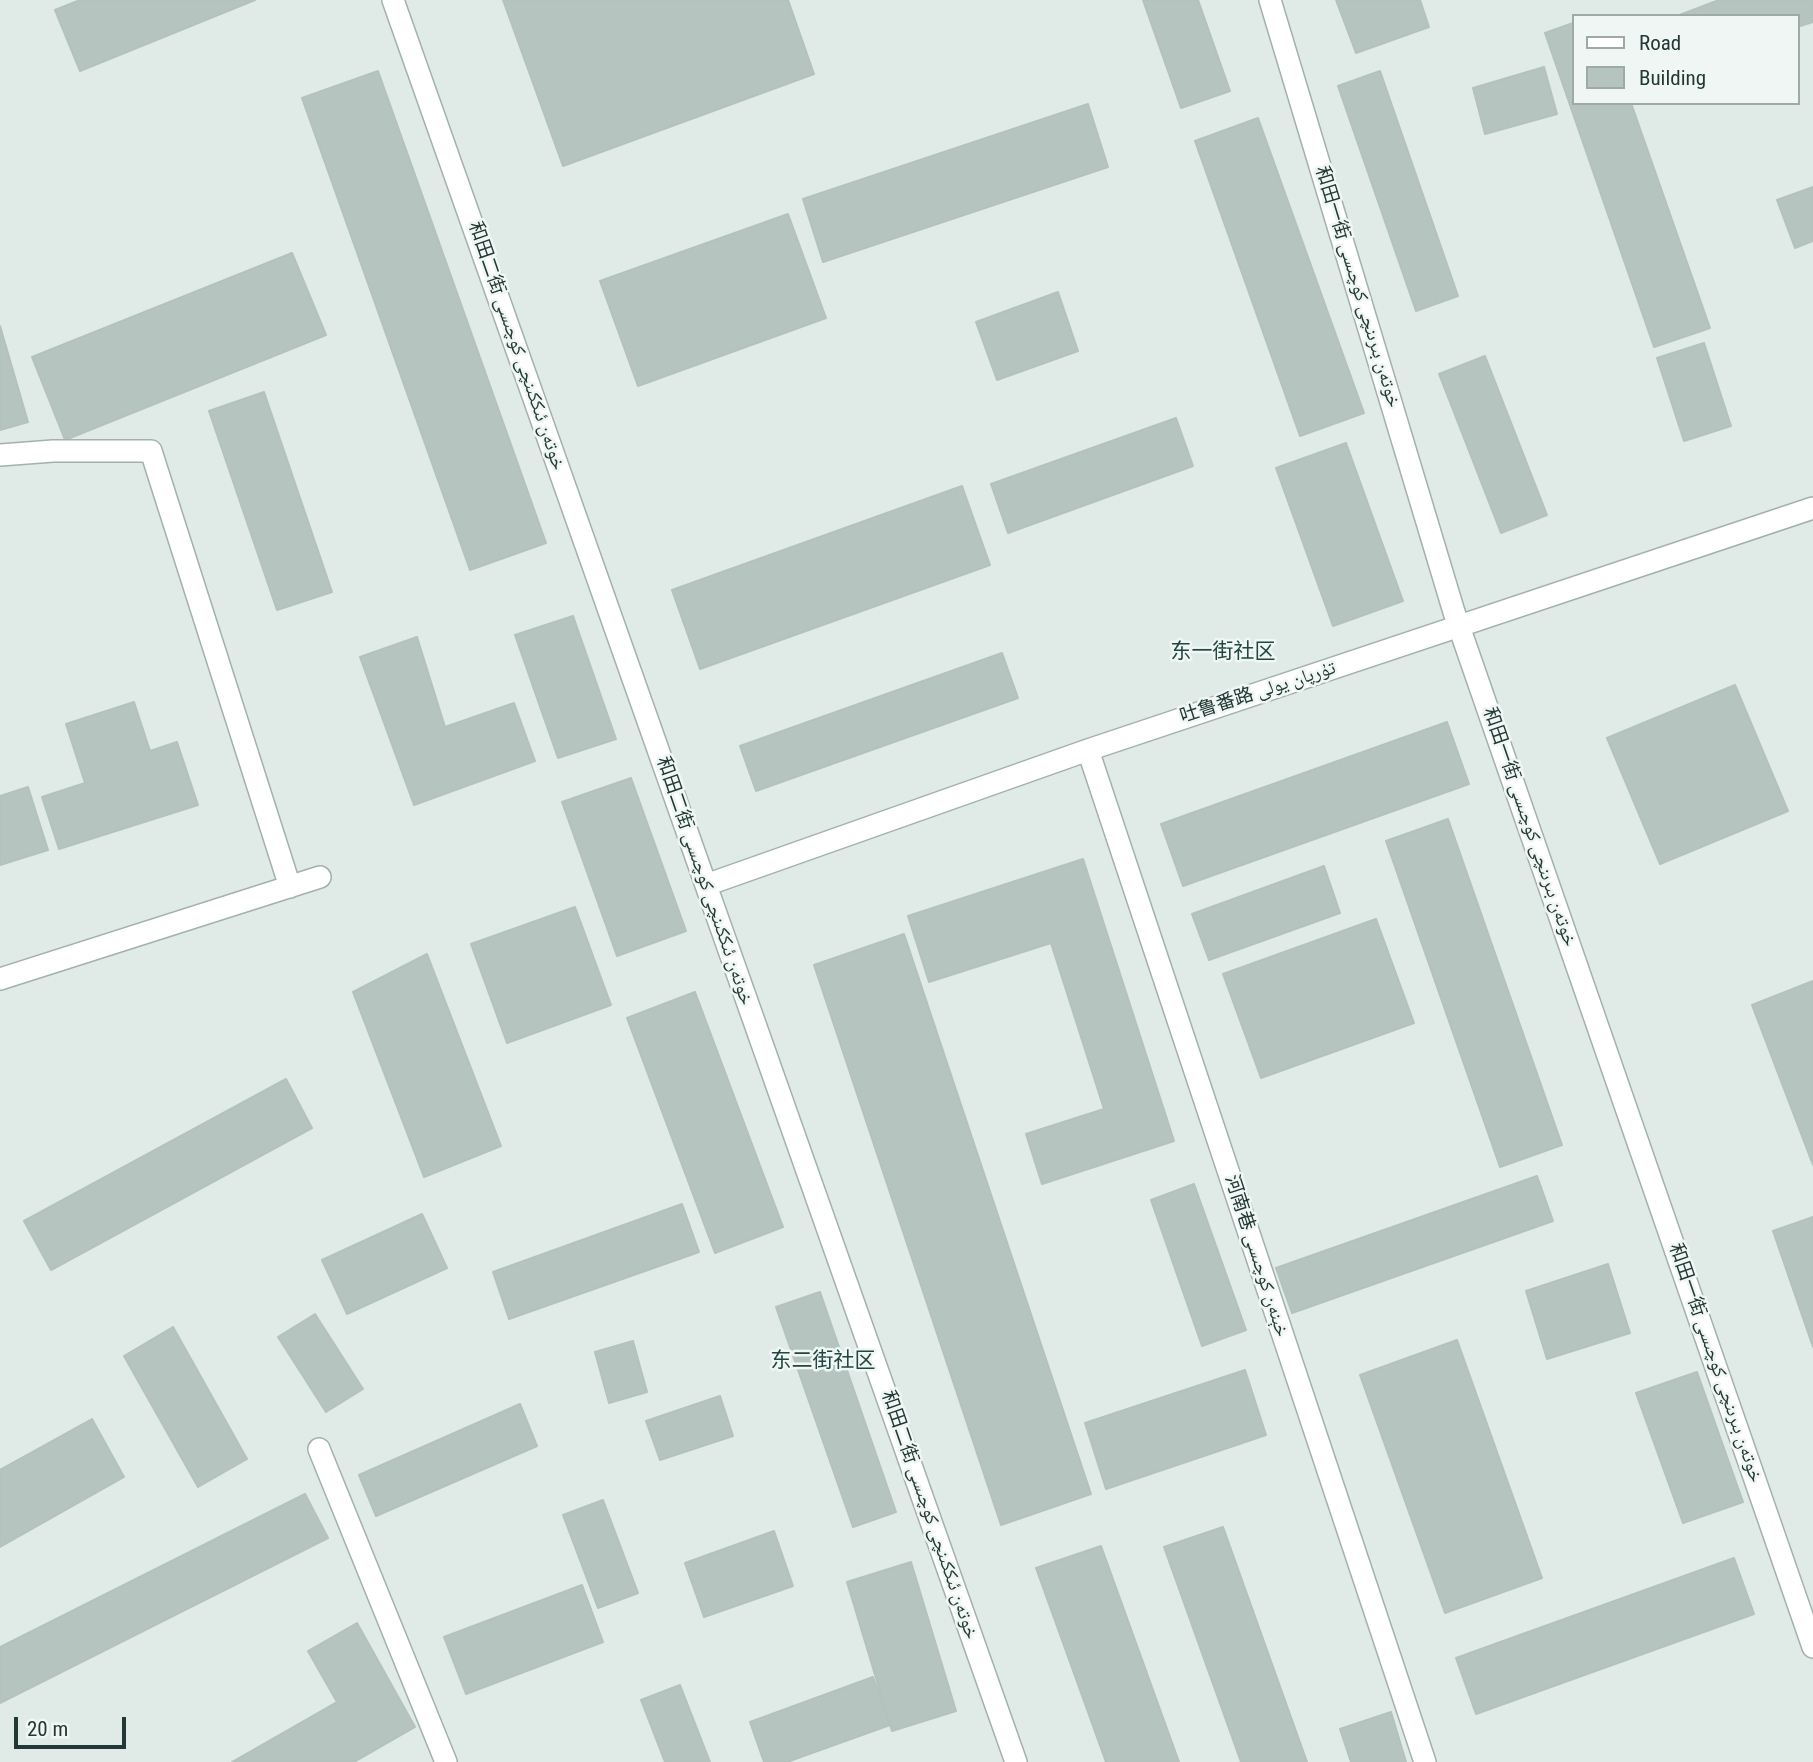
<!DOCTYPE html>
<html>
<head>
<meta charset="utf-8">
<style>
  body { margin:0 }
  #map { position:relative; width:1813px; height:1762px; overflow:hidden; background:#e0eae6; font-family:"Roboto Condensed",sans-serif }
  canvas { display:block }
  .legend { position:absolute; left:1572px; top:14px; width:228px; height:91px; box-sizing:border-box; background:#f0f6f4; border:2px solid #9eaaa7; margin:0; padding:9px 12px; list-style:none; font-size:21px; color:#223834 }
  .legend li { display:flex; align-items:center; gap:14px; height:35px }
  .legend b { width:35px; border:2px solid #9eaaa7 }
  .scale { position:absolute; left:14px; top:1717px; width:112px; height:32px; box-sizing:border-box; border:4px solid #223834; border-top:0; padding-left:9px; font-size:21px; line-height:24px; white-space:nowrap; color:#223834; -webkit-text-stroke:5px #f0f6f4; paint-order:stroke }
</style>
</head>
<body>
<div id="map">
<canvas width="1813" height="1762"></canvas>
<ul class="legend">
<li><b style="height:9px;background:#fff"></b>Road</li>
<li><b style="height:19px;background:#b6c4bf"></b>Building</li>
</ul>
<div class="scale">20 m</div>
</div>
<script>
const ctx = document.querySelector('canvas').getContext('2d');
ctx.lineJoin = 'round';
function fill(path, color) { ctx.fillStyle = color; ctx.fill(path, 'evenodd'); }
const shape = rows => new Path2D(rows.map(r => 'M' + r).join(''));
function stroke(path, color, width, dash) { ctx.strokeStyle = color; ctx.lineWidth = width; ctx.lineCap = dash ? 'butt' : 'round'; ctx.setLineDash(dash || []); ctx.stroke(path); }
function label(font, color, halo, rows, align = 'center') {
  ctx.font = font + ' "Roboto Condensed","Noto Naskh Arabic","Noto Sans SC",sans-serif'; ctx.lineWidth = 5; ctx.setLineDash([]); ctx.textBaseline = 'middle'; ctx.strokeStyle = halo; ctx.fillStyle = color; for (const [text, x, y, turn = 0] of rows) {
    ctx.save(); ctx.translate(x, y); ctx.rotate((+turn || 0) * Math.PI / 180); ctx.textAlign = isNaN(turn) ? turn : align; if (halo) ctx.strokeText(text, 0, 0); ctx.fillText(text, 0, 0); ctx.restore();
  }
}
const building = shape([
  [80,0,255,0,80,71,55,10,80,0],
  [503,0,788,0,814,74,563,166,503,0],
  [1143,0,1198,0,1230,91,1181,108,1143,0],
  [1336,0,1420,0,1429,27,1356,53,1336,0],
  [1719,0,1813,0,1813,22,1797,27,1797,16,1677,16,1719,0],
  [1573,23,1573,103,1631,103,1710,328,1654,347,1545,33,1573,23],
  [1544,67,1557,114,1485,134,1473,88,1544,67],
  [378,71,546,543,470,570,302,98,378,71],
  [1380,71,1458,296,1416,311,1338,86,1380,71],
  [1088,104,1108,167,823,262,803,199,1088,104],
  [1258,118,1364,413,1300,436,1195,141,1258,118],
  [1813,187,1813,241,1795,248,1777,200,1813,187],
  [788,214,826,318,638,386,600,281,788,214],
  [292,253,326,335,65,440,32,357,292,253],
  [1058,292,1078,351,997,380,976,322,1058,292],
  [0,326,28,422,0,430,0,326],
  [1704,343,1731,426,1684,441,1657,358,1704,343],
  [1485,356,1547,515,1501,533,1439,374,1485,356],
  [264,392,332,592,277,610,209,411,264,392],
  [1176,418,1193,466,1008,533,991,484,1176,418],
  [1346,443,1403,601,1333,626,1276,468,1346,443],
  [962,486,990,565,700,669,672,590,962,486],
  [573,616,616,739,558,758,515,635,573,616],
  [417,637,445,727,514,703,535,761,414,805,360,657,417,637],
  [1002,653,1018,698,756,791,740,746,1002,653],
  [1735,685,1788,811,1660,864,1607,738,1735,685],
  [134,702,150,751,177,742,198,805,59,849,42,797,85,783,66,724,134,702],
  [1447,722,1469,784,1183,886,1161,824,1447,722],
  [631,778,686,931,617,956,562,802,631,778],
  [28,787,48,850,0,865,0,796,28,787],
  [1448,819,1562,1145,1500,1167,1386,841,1448,819],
  [1083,859,1174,1141,1042,1184,1026,1134,1104,1109,1051,943,929,982,908,916,1083,859],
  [1324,866,1340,913,1209,960,1192,914,1324,866],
  [575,907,611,1005,507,1043,471,944,575,907],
  [1376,919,1414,1023,1261,1078,1223,974,1376,919],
  [904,934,1091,1494,1001,1525,814,965,904,934],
  [427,954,501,1146,424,1177,353,992,427,954],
  [1813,981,1813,1165,1752,1005,1813,981],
  [695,992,783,1227,715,1253,627,1018,695,992],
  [286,1079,312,1128,51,1270,24,1221,286,1079],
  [1537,1176,1553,1221,1292,1313,1276,1268,1537,1176],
  [1194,1184,1246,1330,1202,1346,1151,1200,1194,1184],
  [682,1204,699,1252,509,1319,493,1272,682,1204],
  [422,1214,447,1268,347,1314,322,1260,422,1214],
  [1813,1217,1813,1347,1773,1231,1813,1217],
  [1608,1264,1630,1333,1547,1359,1526,1291,1608,1264],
  [820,1292,896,1512,853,1527,776,1307,820,1292],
  [315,1314,363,1389,326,1412,278,1337,315,1314],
  [173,1327,247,1459,198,1487,124,1356,173,1327],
  [1457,1340,1542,1578,1445,1613,1360,1375,1457,1340],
  [633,1341,647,1392,609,1403,595,1352,633,1341],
  [1245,1370,1266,1435,1106,1489,1085,1423,1245,1370],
  [1697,1372,1743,1502,1683,1523,1636,1393,1697,1372],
  [720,1396,733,1436,660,1460,646,1421,720,1396],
  [520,1404,537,1446,376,1516,359,1475,520,1404],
  [92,1419,124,1477,0,1547,0,1470,92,1419],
  [305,1494,328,1538,0,1703,0,1647,305,1494],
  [603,1500,638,1593,598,1608,563,1515,603,1500],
  [1223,1527,1307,1762,1241,1762,1164,1547,1223,1527],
  [774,1531,793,1586,704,1617,685,1563,774,1531],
  [1101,1546,1179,1762,1106,1762,1036,1568,1101,1546],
  [1734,1558,1754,1614,1476,1714,1456,1658,1734,1558],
  [911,1562,956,1711,892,1731,847,1582,911,1562],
  [582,1585,603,1642,466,1694,444,1637,582,1585],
  [357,1623,415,1727,354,1762,232,1762,337,1702,308,1651,357,1623],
  [873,1677,890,1725,787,1762,764,1762,750,1722,873,1677],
  [680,1685,710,1762,665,1762,641,1700,680,1685],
  [1391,1712,1406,1762,1351,1762,1340,1729,1391,1712]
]);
fill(building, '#b6c4bf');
stroke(building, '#b3c2bd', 2);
const minor = shape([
  [393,0,1016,1762],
  [1270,0,1454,612,1813,1647],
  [0,455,53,451,151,451,290,887],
  [1088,750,1425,1762],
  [706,885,1088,750,1813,508],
  [0,979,320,877],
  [319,1449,446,1762]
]);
stroke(minor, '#a3b1ad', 24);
stroke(minor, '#fff', 21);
label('19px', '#223834', '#f0f6f4', [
  ["和田一街 خوتەن بىرىنچى كوچىسى",1357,287,73],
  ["和田二街 خوتەن ئىككىنچى كوچىسى",516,346,71],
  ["吐鲁番路 تۇرپان يولى",1258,693,-18],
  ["和田一街 خوتەن بىرىنچى كوچىسى",1529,827,71],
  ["和田二街 خوتەن ئىككىنچى كوچىسى",704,881,71],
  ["河南巷 خېنەن كوچىسى",1256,1256,72],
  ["和田一街 خوتەن بىرىنچى كوچىسى",1715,1363,71],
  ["和田二街 خوتەن ئىككىنچى كوچىسى",929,1515,71]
]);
label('21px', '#204841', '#f0f6f4', [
  ["东一街社区",1223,653],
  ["东二街社区",823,1362]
]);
</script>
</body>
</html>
